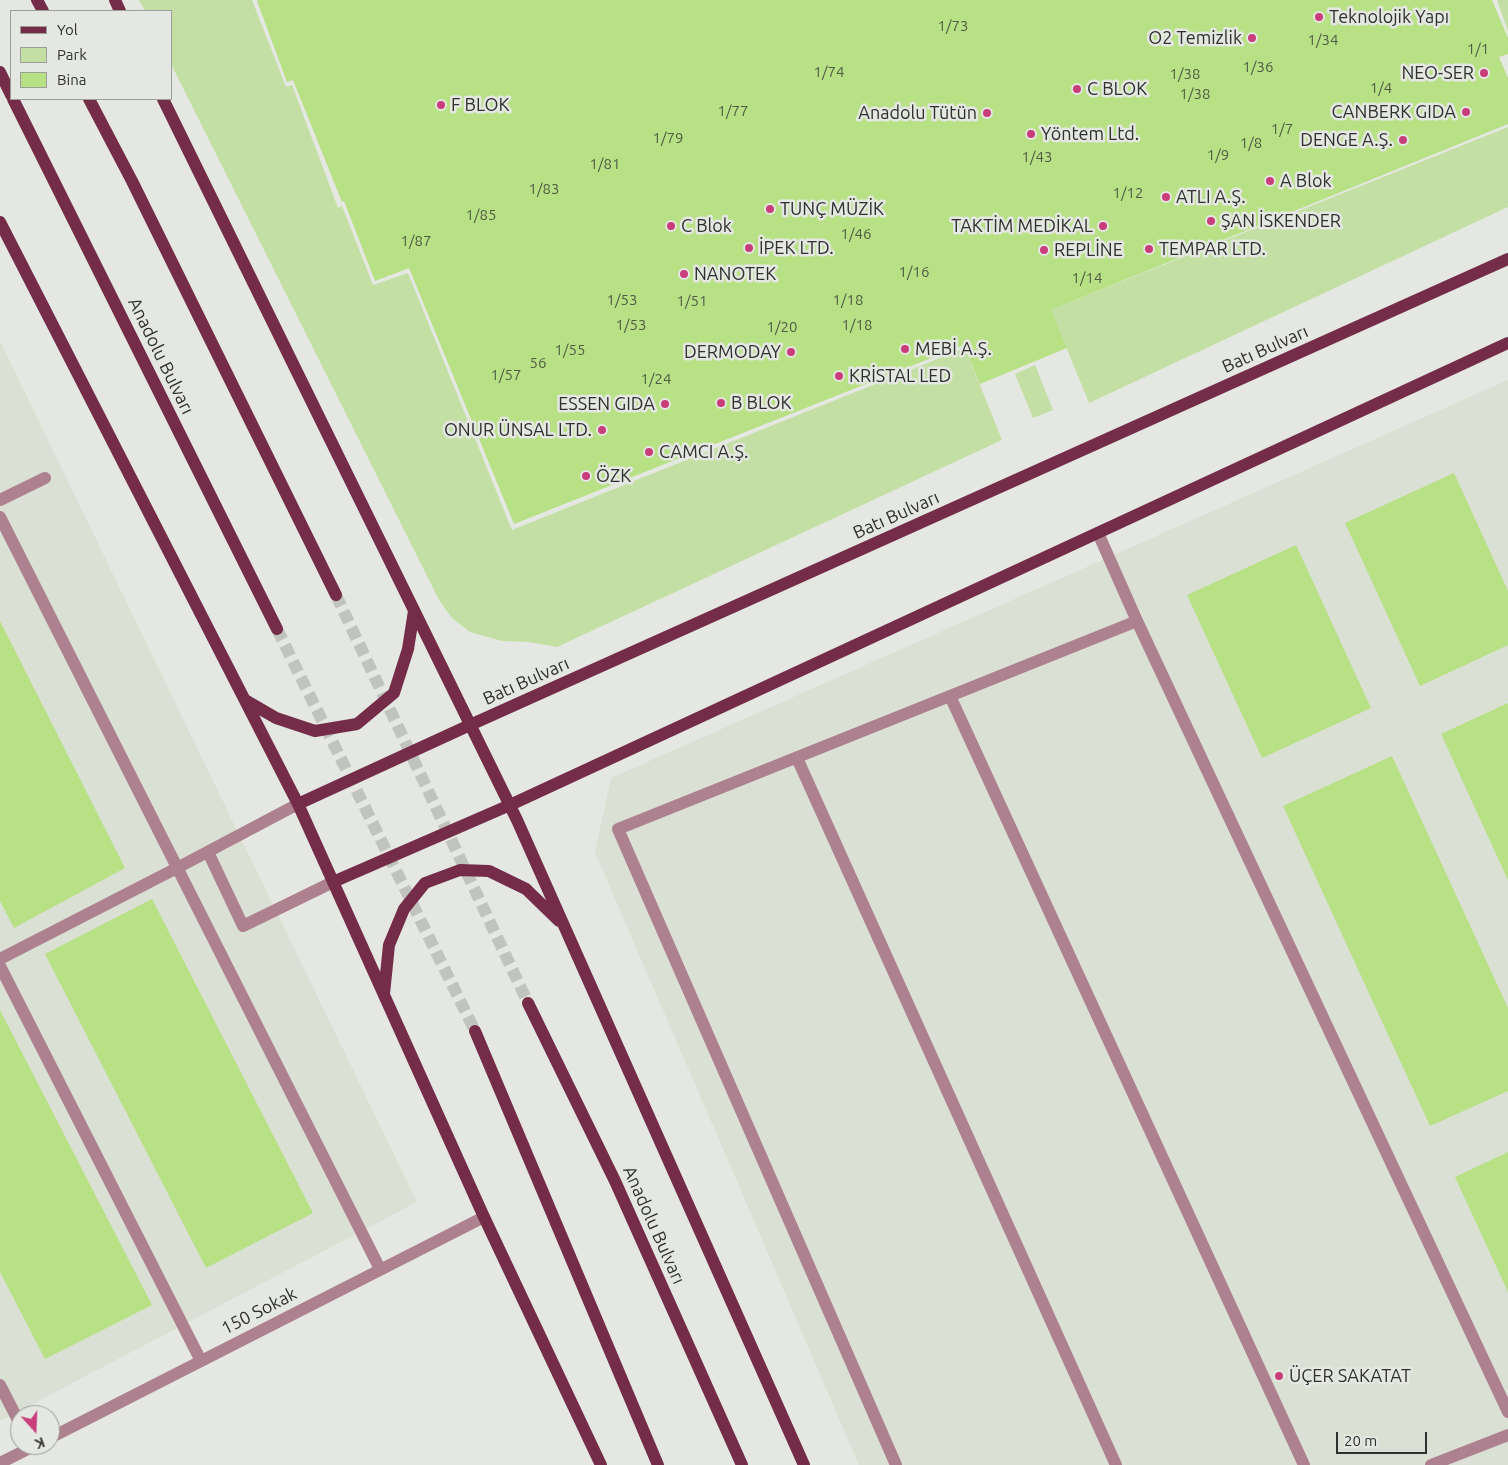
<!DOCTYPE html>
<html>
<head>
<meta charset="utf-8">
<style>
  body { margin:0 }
  #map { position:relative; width:1508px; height:1465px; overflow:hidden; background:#e5e8e2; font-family:Ubuntu,sans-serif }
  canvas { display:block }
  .legend { position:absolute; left:10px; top:10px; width:162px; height:90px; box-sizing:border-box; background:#e5e8e2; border:1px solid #9c9e9a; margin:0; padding:6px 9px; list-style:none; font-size:15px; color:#2f302e }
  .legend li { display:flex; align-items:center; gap:10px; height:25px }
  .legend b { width:25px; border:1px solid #9c9e9a }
  .north { position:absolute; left:10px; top:1405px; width:50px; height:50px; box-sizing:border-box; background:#e5e8e2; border:1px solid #9c9e9a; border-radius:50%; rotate:160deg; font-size:14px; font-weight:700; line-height:20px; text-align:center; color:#2f302e }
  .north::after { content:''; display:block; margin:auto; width:18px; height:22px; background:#c73e7a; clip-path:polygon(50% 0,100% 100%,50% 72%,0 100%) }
  .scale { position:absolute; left:1336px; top:1432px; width:91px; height:22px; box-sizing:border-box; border:2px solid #2f302e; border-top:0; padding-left:6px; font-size:15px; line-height:18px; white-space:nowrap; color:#2f302e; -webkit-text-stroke:4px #e5e8e2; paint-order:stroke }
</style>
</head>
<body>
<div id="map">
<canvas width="1508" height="1465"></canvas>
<ul class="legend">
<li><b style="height:6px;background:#742c49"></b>Yol</li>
<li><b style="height:14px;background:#c4dfa3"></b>Park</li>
<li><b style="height:14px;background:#b8e085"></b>Bina</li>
</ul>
<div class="north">K</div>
<div class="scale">20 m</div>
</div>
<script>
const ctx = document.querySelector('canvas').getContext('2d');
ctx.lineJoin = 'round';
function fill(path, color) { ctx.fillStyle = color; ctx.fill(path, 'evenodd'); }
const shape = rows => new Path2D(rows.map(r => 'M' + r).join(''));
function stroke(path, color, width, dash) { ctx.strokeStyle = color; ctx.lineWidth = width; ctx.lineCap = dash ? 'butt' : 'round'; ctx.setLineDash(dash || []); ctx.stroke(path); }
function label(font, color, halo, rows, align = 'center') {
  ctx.font = font + ' Ubuntu,sans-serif'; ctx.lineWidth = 5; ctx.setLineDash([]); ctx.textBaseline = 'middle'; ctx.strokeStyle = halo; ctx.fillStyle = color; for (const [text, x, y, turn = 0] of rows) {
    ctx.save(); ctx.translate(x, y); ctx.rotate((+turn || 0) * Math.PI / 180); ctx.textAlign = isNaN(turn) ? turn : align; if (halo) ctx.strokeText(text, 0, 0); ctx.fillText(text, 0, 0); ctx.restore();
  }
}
fill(shape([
  [0,341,417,1202,0,1421],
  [1508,380,1508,1465,859,1465,595,852,611,778]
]), '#dae0d3');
fill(shape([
  [139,0,252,0,286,87,292,85,338,208,342,206,373,285,408,273,512,530,965,348,1002,440,557,647,529,642,502,641,470,632,452,618,439,600,171,64,171,11,145,11],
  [1497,0,1508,0,1508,31],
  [1508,127,1508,207,1089,403,1051,310],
  [1035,365,1053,410,1033,418,1015,374]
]), '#c4dfa3');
fill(shape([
  [259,0,1492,0,1508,38,1508,54,1499,57,1508,78,1508,124,1051,310,1067,348,980,384,964,345,514,524,409,268,375,281,344,201,342,202,293,80,287,82,257,1],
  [1454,473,1508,591,1508,645,1420,686,1345,523],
  [1296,545,1371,708,1262,758,1187,595],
  [0,621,125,868,14,928,0,901],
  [1508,703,1508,880,1441,734],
  [1392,756,1508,1008,1508,1091,1430,1126,1283,806],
  [152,899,313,1213,206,1268,45,954],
  [0,1010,152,1305,45,1359,0,1272],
  [1508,1152,1508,1292,1455,1177]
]), '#b8e085');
stroke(shape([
  [336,595,528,1003],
  [277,629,475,1031]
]), '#c1c3be', 12, [12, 6]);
stroke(shape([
  [0,500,45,478],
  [0,517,380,1269],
  [1098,533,1137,621,1508,1412],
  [950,696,1304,1465],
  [797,758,1116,1465],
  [208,852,243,926,333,882],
  [0,959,177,868,298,804],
  [0,966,201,1361],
  [0,1385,20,1424],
  [50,1438,484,1217],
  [0,1463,36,1445],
  [896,1465,618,829,1137,621],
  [1431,1465,1508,1435]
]), '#ad818f', 12);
stroke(shape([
  [37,0,43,11],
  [115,0,120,11],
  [0,72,11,95],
  [13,99,277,629],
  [89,99,132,181,336,595],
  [163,99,517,820,804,1465],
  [0,222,298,804,484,1217,601,1465],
  [245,700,276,718,315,731,357,724,394,693,408,649,414,611],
  [298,804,470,725,1508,259],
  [333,882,510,805,1508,343],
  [384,994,389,945,404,909,425,883,460,870,489,871,526,889,559,921],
  [528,1003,615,1181,742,1465],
  [475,1031,658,1465]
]), '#742c49', 12);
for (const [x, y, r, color] of [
  [1319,17,5,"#c73e7a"],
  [1252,38,5,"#c73e7a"],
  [1484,73,5,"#c73e7a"],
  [1077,89,5,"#c73e7a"],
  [441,105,5,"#c73e7a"],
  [1466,112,5,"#c73e7a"],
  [987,113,5,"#c73e7a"],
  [1031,134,5,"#c73e7a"],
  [1403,140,5,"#c73e7a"],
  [1270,181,5,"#c73e7a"],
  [1166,197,5,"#c73e7a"],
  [770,209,5,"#c73e7a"],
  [1211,221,5,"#c73e7a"],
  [671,226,5,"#c73e7a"],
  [1103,226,5,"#c73e7a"],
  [749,248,5,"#c73e7a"],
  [1149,249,5,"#c73e7a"],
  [1044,250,5,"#c73e7a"],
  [684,274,5,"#c73e7a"],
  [905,349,5,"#c73e7a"],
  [791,352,5,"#c73e7a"],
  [839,376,5,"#c73e7a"],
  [721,403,5,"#c73e7a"],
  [665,404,5,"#c73e7a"],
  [602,430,5,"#c73e7a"],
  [649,452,5,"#c73e7a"],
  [586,476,5,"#c73e7a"],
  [1279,1376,5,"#c73e7a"]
]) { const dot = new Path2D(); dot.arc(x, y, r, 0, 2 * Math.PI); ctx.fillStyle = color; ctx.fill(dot); stroke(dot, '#e5e8e2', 2); }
label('15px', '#515c44', null, [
  ["1/73",953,26],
  ["1/34",1323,40],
  ["1/1",1478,49],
  ["1/36",1258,67],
  ["1/74",829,72],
  ["1/38",1185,74],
  ["1/4",1381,88],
  ["1/38",1195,94],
  ["1/77",733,111],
  ["1/7",1282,129],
  ["1/79",668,138],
  ["1/8",1251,143],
  ["1/9",1218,155],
  ["1/43",1037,157],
  ["1/81",605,164],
  ["1/83",544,189],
  ["1/12",1128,193],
  ["1/85",481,215],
  ["1/46",856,234],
  ["1/87",416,241],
  ["1/16",914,272],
  ["1/14",1087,278],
  ["1/53",622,300],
  ["1/18",848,300],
  ["1/51",692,301],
  ["1/53",631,325],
  ["1/18",857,325],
  ["1/20",782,327],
  ["1/55",570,350],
  ["56",538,363],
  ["1/57",506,375],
  ["1/24",656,379]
]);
label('18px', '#2f302e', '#e5e8e2', [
  ["Teknolojik Yapı",1329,17],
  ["O2 Temizlik",1242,38,"right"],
  ["NEO-SER",1474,73,"right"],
  ["C BLOK",1087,89],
  ["F BLOK",451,105],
  ["CANBERK GIDA",1456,112,"right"],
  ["Anadolu Tütün",977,113,"right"],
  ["Yöntem Ltd.",1041,134],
  ["DENGE A.Ş.",1393,140,"right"],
  ["A Blok",1280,181],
  ["ATLI A.Ş.",1176,197],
  ["TUNÇ MÜZİK",780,209],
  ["ŞAN İSKENDER",1221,221],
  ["C Blok",681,226],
  ["TAKTİM MEDİKAL",1093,226,"right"],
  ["İPEK LTD.",759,248],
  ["TEMPAR LTD.",1159,249],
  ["REPLİNE",1054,250],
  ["NANOTEK",694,274],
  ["MEBİ A.Ş.",915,349],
  ["DERMODAY",781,352,"right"],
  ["KRİSTAL LED",849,376],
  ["B BLOK",731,403],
  ["ESSEN GIDA",655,404,"right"],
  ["ONUR ÜNSAL LTD.",592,430,"right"],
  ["CAMCI A.Ş.",659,452],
  ["ÖZK",596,476],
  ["ÜÇER SAKATAT",1289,1376]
], 'left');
label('18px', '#2f302e', '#e5e8e2', [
  ["Batı Bulvarı",1265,349,-24],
  ["Anadolu Bulvarı",161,356,64],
  ["Batı Bulvarı",896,515,-24],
  ["Batı Bulvarı",526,681,-24],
  ["Anadolu Bulvarı",654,1225,66],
  ["150 Sokak",259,1311,-27]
]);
</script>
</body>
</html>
